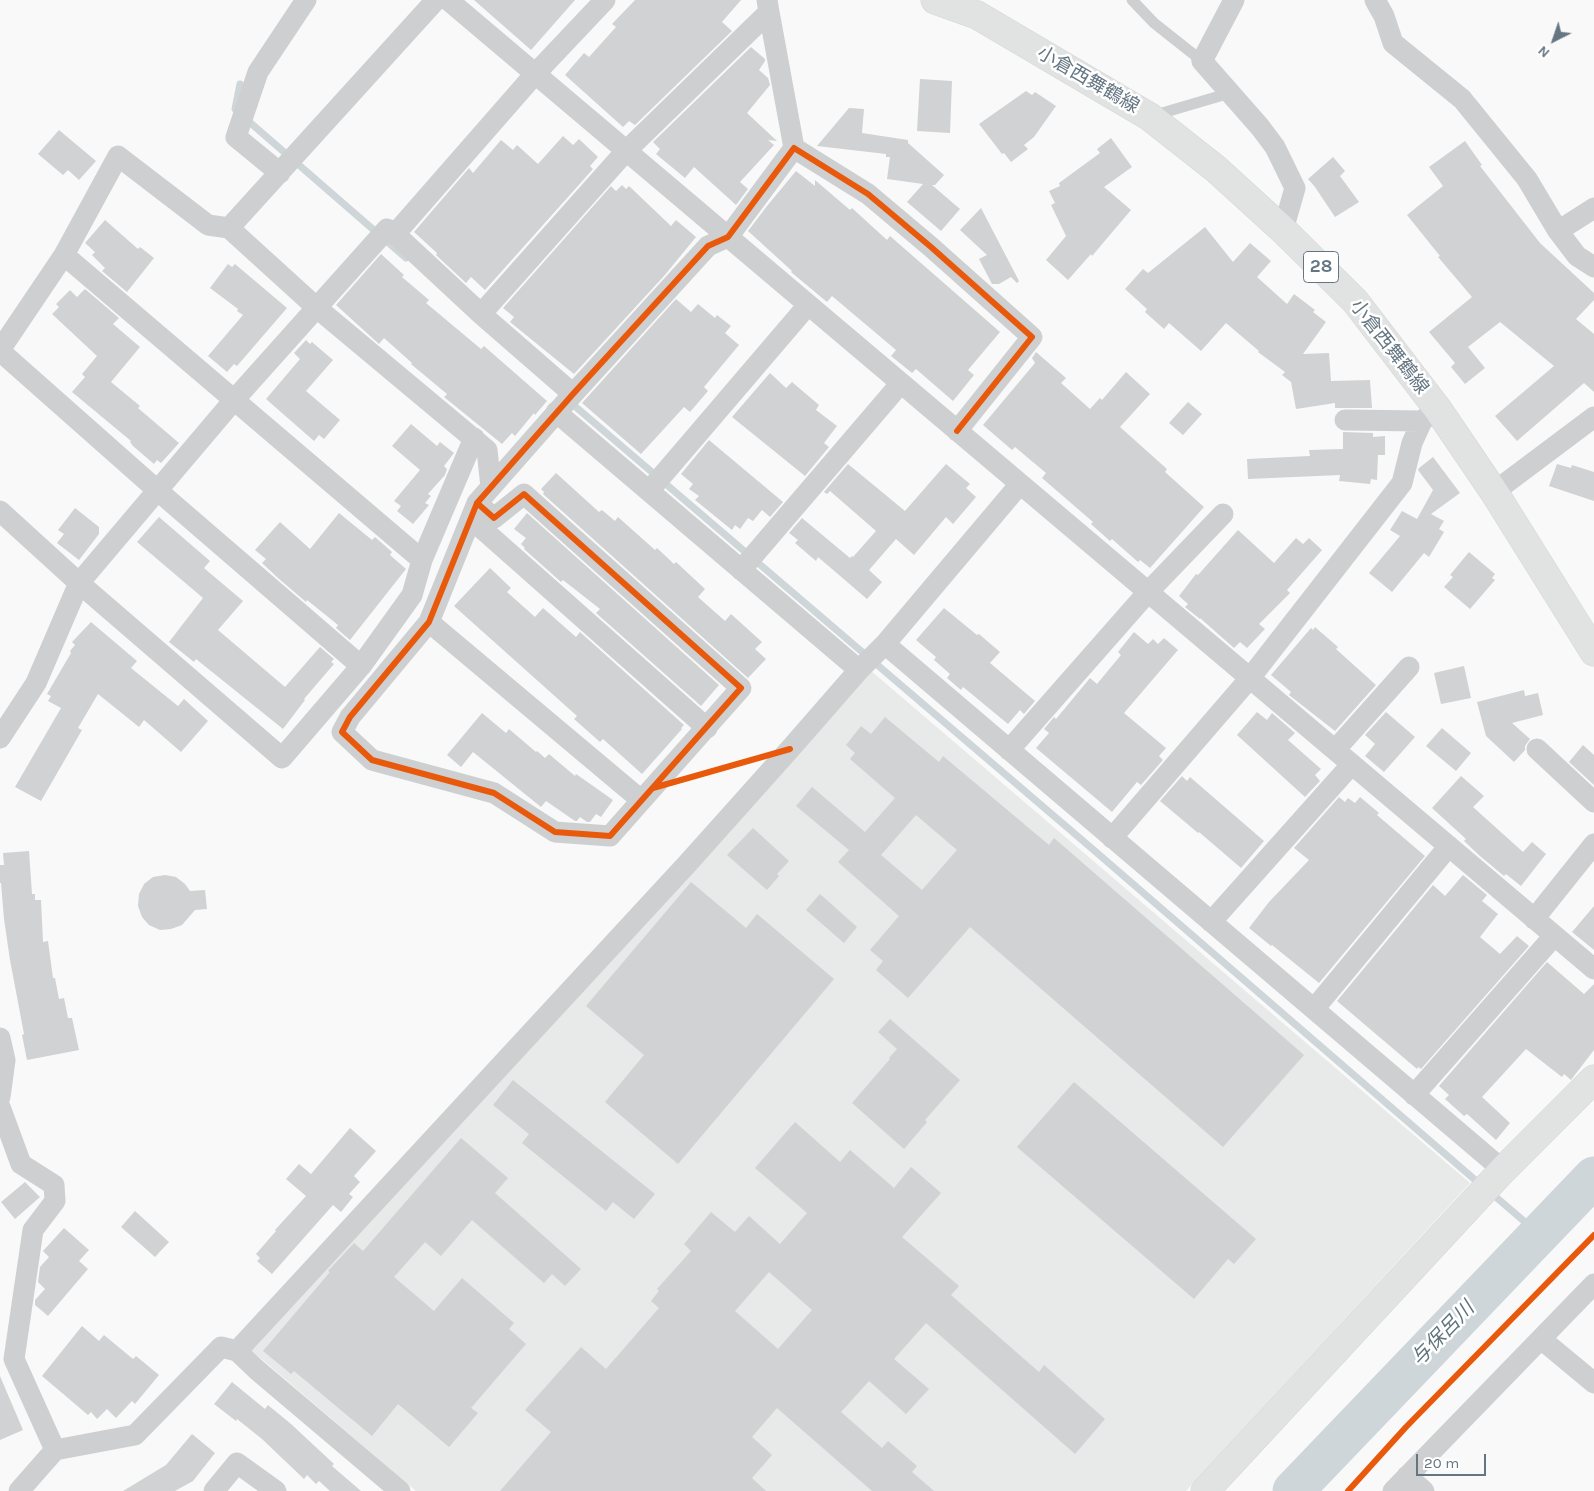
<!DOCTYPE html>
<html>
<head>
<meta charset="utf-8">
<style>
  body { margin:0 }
  #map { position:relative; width:1594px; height:1491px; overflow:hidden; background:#f9f9f9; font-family:Karla,sans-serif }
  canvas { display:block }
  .north { position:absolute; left:1529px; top:15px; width:50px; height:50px; -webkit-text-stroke:4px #fff; paint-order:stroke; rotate:221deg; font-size:14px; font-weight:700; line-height:20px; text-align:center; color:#657683 }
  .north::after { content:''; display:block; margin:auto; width:18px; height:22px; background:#657683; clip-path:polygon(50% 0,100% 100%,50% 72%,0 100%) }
  .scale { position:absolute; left:1416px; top:1454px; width:70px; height:22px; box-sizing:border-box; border:2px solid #657683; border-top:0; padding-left:6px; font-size:15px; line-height:18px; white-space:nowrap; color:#657683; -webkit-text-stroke:4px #fff; paint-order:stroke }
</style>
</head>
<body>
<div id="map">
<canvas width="1594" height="1491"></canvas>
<div class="north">N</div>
<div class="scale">20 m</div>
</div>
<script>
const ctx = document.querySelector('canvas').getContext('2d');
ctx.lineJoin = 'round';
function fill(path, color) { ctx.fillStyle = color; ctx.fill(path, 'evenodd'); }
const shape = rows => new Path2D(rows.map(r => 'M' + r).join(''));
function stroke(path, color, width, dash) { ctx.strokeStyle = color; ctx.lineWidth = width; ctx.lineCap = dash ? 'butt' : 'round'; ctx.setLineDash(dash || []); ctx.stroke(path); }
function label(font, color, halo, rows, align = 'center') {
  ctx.font = font + ' Karla,"Noto Sans JP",sans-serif'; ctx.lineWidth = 5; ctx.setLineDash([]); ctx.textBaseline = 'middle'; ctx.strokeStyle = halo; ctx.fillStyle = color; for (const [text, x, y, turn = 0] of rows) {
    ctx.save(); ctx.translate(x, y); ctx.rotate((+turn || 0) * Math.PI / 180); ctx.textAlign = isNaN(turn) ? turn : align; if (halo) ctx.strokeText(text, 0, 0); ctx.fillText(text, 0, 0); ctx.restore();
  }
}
fill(shape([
  [870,670,1470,1183,1186,1491,416,1491,251,1350]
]), '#e8e9e9');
stroke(shape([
  [236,110,235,109,240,84],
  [246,119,406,258],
  [570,402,1096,852,1481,1185],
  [1490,1192,1539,1234]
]), '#ced6d9', 7);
stroke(shape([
  [1293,1491,1594,1177]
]), '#ced6d9', 41);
fill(shape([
  [474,0,575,0,531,50],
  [635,0,741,0,722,22,732,31,635,125,629,121,623,127,565,75,584,53,589,57,616,27,612,24],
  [751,47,765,59,765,61,759,70,768,78,770,85,747,113,777,141,768,140,774,145,740,182,748,189,736,205,694,167,685,178,656,154,660,149,653,142],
  [920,79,952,81,950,133,917,131],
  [1026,91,1032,95,1035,92,1056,106,1034,137,1024,145,1028,149,1011,162,1004,153,1002,154,979,124],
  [849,108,864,109,862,133,908,140,908,143,944,175,935,185,932,185,960,209,941,231,907,202,923,184,887,179,890,157,886,157,886,154,817,146],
  [59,130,96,161,79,180,68,170,63,175,38,154],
  [563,136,573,145,579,139,598,157,590,166,593,169,485,290,471,277,466,283,436,255,437,253,414,232,469,168,473,173,501,140,513,150,517,145,538,164],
  [1111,138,1132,167,1104,187,1131,210,1092,256,1091,254,1068,280,1046,260,1066,236,1051,205,1055,203,1049,191,1060,186,1059,183,1100,153,1097,149],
  [1465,141,1482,165,1480,166,1540,243,1594,293,1594,300,1576,319,1594,334,1594,392,1584,383,1517,441,1495,416,1554,366,1500,322,1468,347,1485,368,1465,384,1451,367,1455,363,1429,332,1472,297,1438,257,1440,256,1407,215,1443,186,1429,167],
  [1333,157,1345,171,1340,176,1359,202,1335,217,1315,187,1308,179],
  [796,171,815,186,815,180,850,210,852,208,887,240,890,236,1000,332,968,370,974,375,953,401,916,369,912,373,891,356,896,350,832,296,827,302,791,272,792,271,748,231,767,206],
  [622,185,626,189,629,186,671,226,676,220,696,237,664,276,574,374,510,322,514,317,503,308,611,186,616,191],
  [981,208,1019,281,1017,283,1011,277,999,284,992,284,979,259,987,255,960,230],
  [105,220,138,249,140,247,154,258,127,292,102,271,105,268,92,255,95,252,85,243],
  [1205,227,1233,262,1250,243,1271,261,1257,277,1287,304,1294,294,1315,310,1313,312,1326,322,1303,354,1329,353,1331,381,1370,380,1372,408,1335,408,1335,403,1296,409,1291,382,1282,375,1285,372,1258,352,1259,351,1226,323,1201,351,1169,323,1164,329,1145,312,1147,309,1125,289,1143,269,1148,273],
  [381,254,404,275,402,277,429,300,426,303,481,349,484,346,547,401,535,415,534,413,515,436,512,433,502,444,444,397,447,394,411,364,412,363,384,338,379,344,336,305],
  [228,264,232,267,235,264,287,308,237,366,234,364,227,372,208,356,243,315,237,311,238,309,210,288],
  [85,289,119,318,113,324,140,347,111,382,140,406,138,408,179,443,161,463,157,460,154,464,133,446,130,442,131,441,72,392,85,377,82,374,97,356,52,314,59,307,56,304,70,290,77,297],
  [676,299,691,312,698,304,715,318,717,315,731,326,725,333,739,345,704,387,708,391,690,412,684,407,641,454,582,403],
  [306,340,310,344,312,342,333,360,306,391,340,420,324,439,319,435,314,441,266,399,300,359,294,353],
  [1036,352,1066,378,1061,383,1090,409,1100,398,1102,400,1126,372,1150,394,1120,427,1167,469,1165,472,1204,507,1150,568,1140,560,1138,562,1112,539,1110,541,1091,524,1093,522,1042,478,1046,473,1015,447,1012,450,983,425,1035,363,1032,358],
  [770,373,786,388,792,382,819,405,816,410,837,426,824,443,829,447,805,476,732,417],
  [1188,402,1202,414,1183,435,1169,423],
  [411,424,437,446,440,442,454,453,444,466,447,469,445,475,428,494,431,496,425,503,429,505,413,524,397,511,401,506,394,501,420,470,392,446],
  [1343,432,1373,433,1373,437,1385,436,1385,455,1378,455,1377,480,1371,479,1370,484,1339,481,1340,475,1248,479,1247,459,1310,456,1309,450,1343,449],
  [709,440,783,502,770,517,762,510,753,521,748,518,740,529,735,525,732,530,695,500,699,496,689,489,693,484,681,474],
  [1433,457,1460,493,1431,514,1444,521,1439,529,1444,532,1429,557,1424,553,1392,592,1369,573,1400,536,1390,530,1402,511,1417,519,1433,490,1418,470,1419,468],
  [848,464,905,511,946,464,970,484,966,488,976,497,953,524,946,517,914,555,896,539,869,570,882,582,867,599,818,557,816,561,795,543,798,540,789,533,802,518,850,558,852,556,853,557,876,531,830,491,827,494,824,492],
  [1557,464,1571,468,1572,465,1594,472,1594,501,1549,486],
  [556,473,599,512,602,510,615,521,618,517,655,550,657,548,674,564,676,562,705,589,698,597,725,621,731,614,762,642,755,649,766,659,748,678,543,494,544,492,541,489],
  [75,508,99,527,99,534,79,560,57,543,64,534,58,530],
  [339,513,372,540,375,537,392,552,390,555,406,569,350,640,336,628,338,625,307,600,306,602,278,578,262,563,266,559,255,550,280,522,310,549],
  [527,513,719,685,701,706,596,613,600,609,563,580,561,582,524,549,525,548,521,544,526,538,514,529],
  [159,517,210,561,204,568,243,601,218,630,285,687,320,647,334,659,331,662,334,664,304,699,305,700,283,729,196,659,194,662,169,642,203,598,137,542],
  [1238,530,1274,563,1296,538,1303,544,1309,538,1322,550,1287,590,1290,593,1259,624,1265,629,1247,648,1240,642,1234,648,1200,618,1200,619,1185,607,1188,604,1179,596,1196,574,1198,575],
  [1469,552,1495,574,1492,578,1495,580,1470,609,1444,587,1453,577,1450,575],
  [490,568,511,588,507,592,535,617,543,608,576,637,580,632,684,725,681,728,682,729,642,774,603,739,600,742,574,719,577,716,454,606],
  [944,608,977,635,979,634,1000,652,990,663,1035,701,1024,714,1020,710,1008,724,968,691,963,687,961,690,947,678,950,674,934,660,936,657,916,640],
  [91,622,137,661,131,668,178,706,184,699,208,721,181,752,144,720,139,727,98,694,78,728,82,730,41,801,15,787,61,708,48,701,51,696,47,694,71,653,70,651,75,645,72,642],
  [1315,627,1338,647,1336,649,1376,685,1335,731,1289,695,1291,692,1271,675,1311,628,1313,630],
  [1134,632,1148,644,1153,639,1158,644,1164,638,1178,650,1124,713,1166,748,1159,756,1163,760,1141,785,1137,782,1112,812,1036,748,1049,733,1044,729,1054,717,1056,719,1090,678,1097,684,1121,655,1118,652],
  [1464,666,1471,698,1441,704,1434,673],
  [1524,690,1525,696,1538,693,1543,715,1512,723,1530,739,1525,746,1525,750,1514,762,1486,736,1477,702],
  [1257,712,1267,720,1272,713,1295,733,1288,740,1321,769,1315,775,1320,781,1305,797,1237,735],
  [1386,712,1415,737,1384,772,1365,756,1375,744,1365,735],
  [482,713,506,733,509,729,536,752,537,751,545,758,549,754,575,776,576,774,613,800,601,817,596,814,590,822,587,822,580,817,577,821,575,821,546,801,541,807,473,752,461,767,447,755],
  [885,717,939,762,943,756,1049,845,1054,838,1304,1055,1223,1147,970,927,908,998,876,970,883,961,870,950,899,916,838,862,849,850,796,806,812,787,865,832,895,798,850,759,855,753,846,745,861,726,871,734],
  [916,815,957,850,922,890,881,855],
  [1442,728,1471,753,1456,771,1426,746],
  [1583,745,1594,755,1594,785,1569,762],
  [1182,776,1187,781,1190,777,1264,841,1241,868,1199,832,1198,833,1160,801],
  [1461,776,1484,796,1473,807,1523,852,1532,842,1546,854,1521,886,1506,874,1504,876,1480,856,1464,841,1466,839,1432,808],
  [1339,797,1345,802,1348,798,1355,803,1360,797,1379,813,1377,815,1425,856,1319,983,1272,945,1271,946,1249,928,1269,902,1309,860,1294,848],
  [753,828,789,861,777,874,779,876,767,890,727,855],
  [29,851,32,894,35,894,35,900,41,900,43,942,48,941,53,978,55,978,59,999,64,998,68,1018,72,1018,79,1050,27,1060,22,1035,24,1034,10,960,4,919,1,883,0,883,0,865,4,865,3,853],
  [165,875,176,877,185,884,190,891,205,890,207,909,195,910,182,925,171,929,160,930,149,925,142,917,138,906,139,894,144,884,153,877],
  [1463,875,1487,895,1482,901,1498,914,1480,937,1500,954,1517,936,1529,946,1421,1069,1418,1067,1417,1069,1337,1001,1433,885,1445,896],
  [691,882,746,928,757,914,834,979,678,1164,605,1102,644,1055,586,1006],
  [820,894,857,927,844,943,806,910],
  [1594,906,1594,950,1572,932],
  [1547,962,1584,994,1594,984,1594,1050,1571,1080,1564,1074,1562,1077,1526,1049,1482,1097,1510,1123,1496,1140,1467,1114,1464,1116,1445,1099,1449,1095,1439,1086],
  [890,1019,960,1080,925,1120,927,1122,904,1149,852,1103,890,1059,889,1058,897,1049,878,1032],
  [513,1080,655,1194,634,1219,613,1202,606,1211,522,1143,529,1134,493,1105],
  [1074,1082,1256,1239,1234,1264,1228,1259,1194,1299,1017,1147],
  [795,1122,840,1162,850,1150,894,1188,911,1167,941,1193,902,1237,959,1286,951,1295,1039,1372,1044,1365,1105,1419,1075,1454,926,1323,894,1359,929,1389,906,1414,869,1381,841,1412,882,1448,888,1441,917,1466,912,1472,934,1491,872,1491,777,1408,752,1437,772,1455,752,1478,766,1491,500,1491,551,1432,525,1410,581,1347,606,1369,659,1308,651,1301,659,1291,657,1289,691,1251,684,1244,711,1212,735,1232,749,1216,780,1244,807,1213,755,1168],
  [769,1272,812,1310,778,1349,735,1311],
  [350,1128,376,1151,354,1176,360,1182,349,1194,353,1197,341,1212,333,1205,272,1274,257,1261,260,1258,256,1254,276,1231,275,1230,306,1196,286,1179,299,1164,311,1174],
  [461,1138,508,1178,495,1193,581,1269,565,1286,552,1274,544,1283,472,1220,441,1256,425,1242,394,1277,434,1311,462,1278,514,1323,509,1329,526,1344,471,1408,478,1413,449,1447,398,1404,372,1436,294,1371,291,1374,263,1351,330,1272,328,1271,354,1243,363,1251],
  [25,1182,40,1197,15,1219,1,1202],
  [135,1211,169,1242,155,1257,121,1227],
  [64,1228,89,1250,79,1261,88,1269,48,1316,35,1305,35,1300,45,1289,38,1282,40,1267,49,1257,43,1251],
  [82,1326,99,1341,104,1335,133,1359,136,1356,159,1375,135,1404,132,1401,116,1418,107,1409,97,1419,91,1412,88,1415,42,1376],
  [0,1376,23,1430,0,1440],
  [232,1382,265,1409,268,1405,291,1424,334,1464,332,1466,361,1491,330,1491,319,1481,316,1484,307,1475,304,1479,262,1439,237,1419,236,1421,214,1404],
  [192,1434,215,1453,193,1481,175,1491,123,1491,166,1465]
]), '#d0d2d3');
const secondary = shape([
  [1205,1491,1503,1170,1594,1079]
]);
const primary = shape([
  [935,0,977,15,1150,117,1216,169,1283,230,1355,301,1437,408,1494,492,1594,652]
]);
stroke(secondary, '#d5d6d7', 29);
stroke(primary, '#d5d6d7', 29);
stroke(shape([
  [1132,0,1154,23,1202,61],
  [1152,116,1230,93]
]), '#cecfd0', 11);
stroke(shape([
  [448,0,1594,969],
  [1234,0,1202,61,1260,127,1275,147,1295,188,1283,230],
  [1375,0,1384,16,1393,43,1462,99,1527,179,1558,231,1594,208],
  [769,12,794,148],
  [280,173,236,137,258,72,306,0],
  [229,228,436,0],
  [1558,231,1577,256,1594,267],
  [395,234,535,74,605,0],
  [64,255,422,560],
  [481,314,573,394],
  [0,350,64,255,118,156,208,225,229,228,317,308,487,450,491,487],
  [0,351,157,490,361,666],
  [556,412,859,670],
  [1345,420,1422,421],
  [649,491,808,305],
  [1494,492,1594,417],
  [477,503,494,518,524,494,741,688,610,836,555,832,494,793,372,760,342,732,350,717,429,622,477,503,573,394,708,246,728,237,794,148,868,194,931,247,1032,337,957,431],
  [0,511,79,583,282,758,361,666,412,595,422,560,474,438],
  [471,519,707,728],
  [741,570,901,383],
  [429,622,641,800],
  [885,644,1503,1170],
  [0,738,36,683,79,583,234,400,387,229,395,234,481,314,626,151,769,12,767,0],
  [1537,749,1594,802],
  [1009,750,1148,592,1223,514],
  [1335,750,1409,667],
  [1112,838,1250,678,1402,483,1412,443,1422,421,1437,408],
  [1534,919,1594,844],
  [1211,922,1352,764],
  [1314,1009,1449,846],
  [0,1038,5,1060,0,1097],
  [1414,1095,1554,936],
  [0,1107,21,1164,54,1185,55,1201,33,1230,14,1359,55,1450],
  [1541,1339,1594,1383],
  [237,1351,688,863,790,749,859,670,885,644,1020,484],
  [1407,1476,1424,1491],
  [19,1491,55,1450,135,1435,221,1347,237,1351,257,1370,400,1491],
  [214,1491,237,1463,276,1491],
  [1393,1491,1594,1284]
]), '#cecfd0', 21);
stroke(secondary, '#e1e2e2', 28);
stroke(primary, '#e1e2e2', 28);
stroke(shape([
  [477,503,494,518,524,494,741,688,610,836,555,832,494,793,372,760,342,732,350,717,429,622,477,503,573,394,708,246,728,237,794,148,868,194,931,247,1032,337,957,431],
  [653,788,790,749],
  [1348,1491,1406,1427,1594,1235]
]), '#e8590c', 6);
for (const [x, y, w] of [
  [1321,267,35]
]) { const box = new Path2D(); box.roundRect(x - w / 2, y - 15.5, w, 31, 4); ctx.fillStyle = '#fff'; ctx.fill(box); stroke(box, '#657683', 1); }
label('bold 18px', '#657683', null, [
  ["28",1321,267]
]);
label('19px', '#657683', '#fff', [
  ["小倉西舞鶴線",1088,80,30],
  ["小倉西舞鶴線",1389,347,52]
]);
label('italic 20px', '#60757c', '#fff', [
  ["与保呂川",1443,1334,-46]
]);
</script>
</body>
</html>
